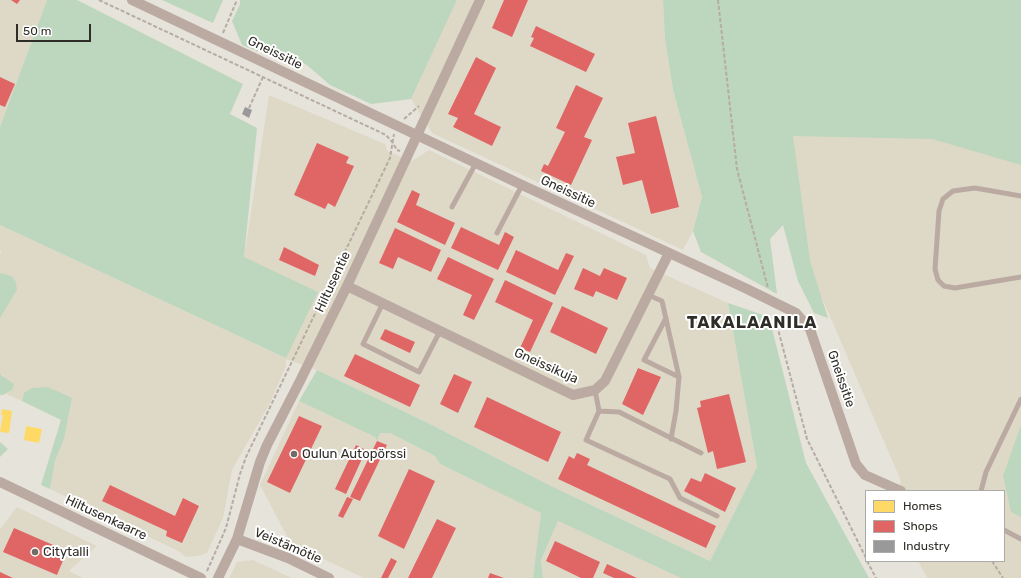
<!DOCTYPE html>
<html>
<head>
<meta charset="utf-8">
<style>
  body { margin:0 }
  #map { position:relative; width:1021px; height:578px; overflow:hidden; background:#e6e3da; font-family:Rubik,sans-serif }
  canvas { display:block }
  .legend { position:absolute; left:865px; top:490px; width:140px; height:72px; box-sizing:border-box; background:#fff; border:1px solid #acaba9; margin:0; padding:5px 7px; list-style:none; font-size:12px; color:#2f2d27 }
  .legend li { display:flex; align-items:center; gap:8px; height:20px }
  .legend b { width:20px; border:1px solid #acaba9 }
  .scale { position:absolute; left:16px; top:24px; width:75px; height:18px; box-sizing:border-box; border:2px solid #2f2d27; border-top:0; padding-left:5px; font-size:12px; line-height:14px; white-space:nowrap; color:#2f2d27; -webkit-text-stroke:3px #fff; paint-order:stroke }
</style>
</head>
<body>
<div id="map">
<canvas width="1021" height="578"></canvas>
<ul class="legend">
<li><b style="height:11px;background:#ffd966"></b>Homes</li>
<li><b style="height:11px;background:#e06666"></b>Shops</li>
<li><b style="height:11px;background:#999"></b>Industry</li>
</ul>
<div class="scale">50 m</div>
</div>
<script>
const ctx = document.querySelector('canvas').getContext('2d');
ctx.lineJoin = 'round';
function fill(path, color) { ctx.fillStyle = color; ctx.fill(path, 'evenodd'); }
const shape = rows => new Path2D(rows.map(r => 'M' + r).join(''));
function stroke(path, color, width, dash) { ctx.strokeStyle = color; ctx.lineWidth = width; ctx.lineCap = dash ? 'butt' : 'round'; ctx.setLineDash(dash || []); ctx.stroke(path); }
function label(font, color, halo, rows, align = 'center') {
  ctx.font = font + ' Rubik,sans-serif'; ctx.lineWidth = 4; ctx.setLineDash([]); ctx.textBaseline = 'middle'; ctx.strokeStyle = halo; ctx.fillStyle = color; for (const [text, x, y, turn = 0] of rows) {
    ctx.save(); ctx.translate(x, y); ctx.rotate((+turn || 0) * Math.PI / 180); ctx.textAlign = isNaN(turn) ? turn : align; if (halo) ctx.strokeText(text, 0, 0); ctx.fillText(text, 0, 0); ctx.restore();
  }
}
fill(shape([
  [0,0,47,0,0,127],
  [457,0,663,0,665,39,673,90,702,197,693,231,683,250,432,133,411,99],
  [1021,0,1021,578,927,578,918,561,1004,561,1004,491,898,491,901,481,797,240,775,104],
  [269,95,385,144,387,151,412,161,429,150,646,255,650,268,728,303,757,467,710,561,551,486,428,423,317,370,286,359,286,366,270,403,232,470,223,518,207,553,198,556,186,557,178,551,50,489,55,461,64,439,72,398,24,393,22,401,6,394,12,390,3,375,0,374,0,318,17,290,16,282,12,277,0,273,0,255,1,251,0,249,0,225,286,358,244,257],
  [299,401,375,437,377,440,380,433,390,433,435,456,440,464,542,513,533,578,364,578,291,544,260,485],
  [17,507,97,546,69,571,83,578,0,578,0,529],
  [558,521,681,578,543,578,541,560],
  [253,560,281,573,292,578,229,578,237,562]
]), '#ded9c7');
fill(shape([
  [47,0,77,0,243,84,230,114,257,128,244,257,318,292,286,358,0,225,0,127],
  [162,0,223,0,213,23],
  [240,0,457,0,411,99,371,104,330,85,308,66,291,55,274,50,257,51,242,45,232,21,240,4],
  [663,0,1021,0,1021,165,932,139,793,136,810,261,828,318,814,313,798,281,783,225,770,239,777,294,701,252,693,231,702,197,673,90,665,39],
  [0,273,12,276,16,282,17,290,0,318],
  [728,303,769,317,806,463,869,578,681,578,558,521,541,560,543,578,533,578,541,513,440,464,435,456,390,433,380,433,377,441,375,437,299,401,317,370,428,423,551,486,710,561,757,467],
  [0,374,14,384,12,390,3,395,0,395],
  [48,387,72,398,64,439,55,461,50,489,41,485,61,420,22,401,24,393,32,388],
  [1021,425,1021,517,1011,512,1003,476],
  [0,442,8,449,0,457]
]), '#bdd6be');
fill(shape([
  [2,409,12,411,9,433,0,432,3,415,1,415],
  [26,426,42,429,39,443,24,440]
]), '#ffd966');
fill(shape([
  [11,0,20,0,17,4],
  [504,0,528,0,512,37,492,28],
  [536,26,595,54,586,72,530,46,534,38,531,37],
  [476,57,496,68,474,114,501,127,492,146,453,127,458,118,448,114],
  [0,77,15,84,5,107,0,105],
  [576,85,603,98,584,137,592,140,571,185,541,171,544,164,548,166,565,132,556,128],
  [656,116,679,207,651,214,642,180,623,185,616,157,635,153,628,123],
  [317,143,349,157,346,163,354,166,335,207,328,203,325,209,294,195],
  [412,190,420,194,416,205,455,223,445,245,397,222],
  [461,227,499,245,505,232,514,237,498,270,451,248],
  [395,228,441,250,431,272,398,257,393,269,379,263],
  [284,247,319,265,315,276,279,260],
  [516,250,558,270,566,253,574,256,555,295,506,272],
  [448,257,494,279,474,320,463,315,472,295,437,279],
  [583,268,600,276,604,268,627,278,617,300,596,291,593,297,574,289],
  [505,280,553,303,530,352,520,348,533,320,495,302],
  [562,306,608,328,596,354,550,332],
  [385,329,415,342,410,353,380,339],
  [355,354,420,385,410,407,344,376],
  [638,368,661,377,643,415,622,404],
  [454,374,472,382,458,413,440,404],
  [729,394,746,462,717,469,713,451,708,453,697,408,701,407,700,401],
  [487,397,561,432,548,462,474,427],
  [299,416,322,426,290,493,267,482],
  [377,441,387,445,360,501,350,497],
  [356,445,366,450,346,494,335,489],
  [577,453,590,459,587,465,716,526,706,548,558,479,569,456,574,459],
  [409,469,435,481,404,549,378,536],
  [705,473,736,488,725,512,684,491,691,478,701,482],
  [110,485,175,516,183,498,199,506,182,543,166,536,167,531,102,501],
  [347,497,353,499,343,518,338,516],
  [437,519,456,528,432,578,408,578],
  [14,528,67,551,57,575,3,552],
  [555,541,600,562,593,578,581,578,546,561],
  [391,558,397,561,388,578,381,578],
  [607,564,637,578,614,578,603,573],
  [0,572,13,578,0,578],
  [490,573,504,578,488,578]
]), '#e06666');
fill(shape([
  [245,107,252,110,249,118,242,114]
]), '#999');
stroke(shape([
  [99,0,386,135,393,143,397,150,400,151],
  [718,0,737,169,768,288],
  [223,33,237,0],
  [249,108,263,77],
  [404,119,419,106],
  [774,314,807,439,866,558],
  [867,561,876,578],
  [992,561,1003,578],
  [207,571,226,528,240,474,246,457,390,158,394,134]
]), '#b6aca4', 2, [4, 2]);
stroke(shape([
  [1021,196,975,188,953,191,943,199,939,211,935,269,938,280,944,286,955,288,1021,277],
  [452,207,476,163],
  [497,233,522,185],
  [648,295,662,301,679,377,676,411,671,439],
  [383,303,363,344,419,372,440,331],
  [666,318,644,360,679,377],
  [595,390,599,411,586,440,670,479,680,498,717,516],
  [599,411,619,412,701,453],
  [981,491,986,472,1021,399],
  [1004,530,1021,539]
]), '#bbaaa2', 5);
stroke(shape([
  [132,0,522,185,745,288,796,313,810,329,856,464,865,475,901,491],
  [347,286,573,395,595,390,605,381,669,253],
  [0,482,201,578],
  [237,539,288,558,329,578],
  [218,578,237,539,260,462,267,445,299,383,347,286,480,0]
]), '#bbaaa2', 10);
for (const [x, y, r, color] of [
  [294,454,4,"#6f6d66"],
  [35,552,4,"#6f6d66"]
]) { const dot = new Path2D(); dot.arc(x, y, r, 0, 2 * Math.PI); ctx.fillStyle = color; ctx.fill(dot); stroke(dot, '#fff', 1.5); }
label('13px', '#2f2d27', '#fff', [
  ["Gneissitie",275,53,26],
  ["Gneissitie",568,192,25],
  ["Hiltusentie",333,282,-65],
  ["Gneissikuja",546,366,24],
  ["Gneissitie",841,379,71],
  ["Hiltusenkaarre",106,518,25],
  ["Veistämötie",288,546,23]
]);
label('13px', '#2f2d27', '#fff', [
  ["Oulun Autopörssi",302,454],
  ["Citytalli",43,552]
], 'left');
ctx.letterSpacing = '1px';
label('bold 17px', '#2f2d27', '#fff', [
  ["TAKALAANILA",752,323]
]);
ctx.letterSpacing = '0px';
</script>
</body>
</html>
